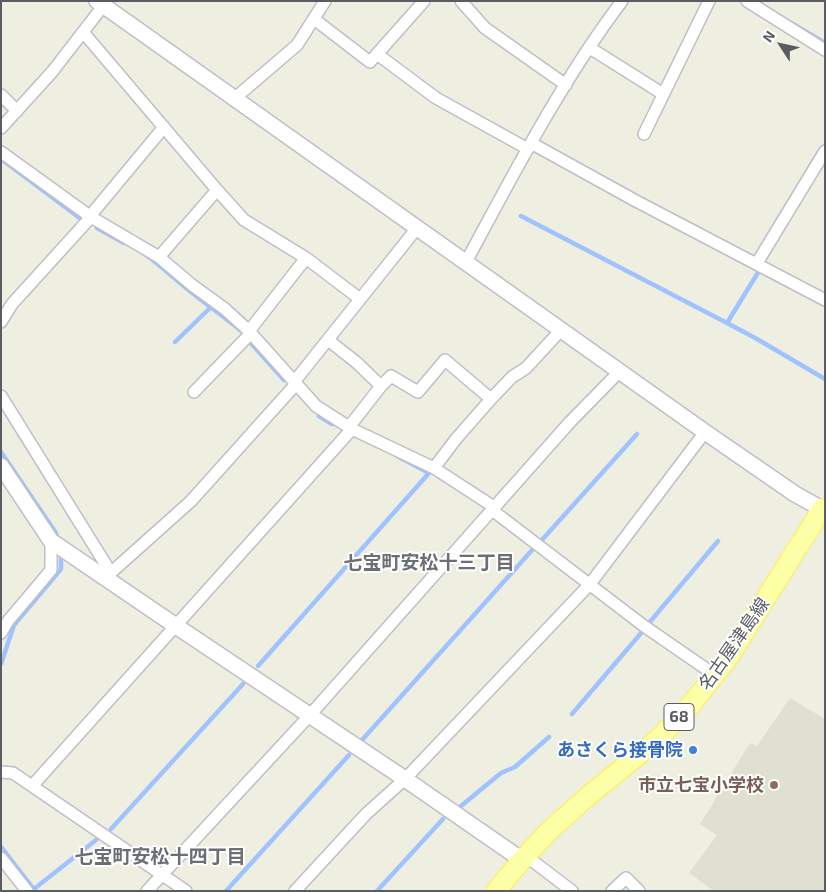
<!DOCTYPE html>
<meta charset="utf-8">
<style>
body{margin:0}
#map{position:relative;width:826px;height:892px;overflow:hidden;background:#eeeee1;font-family:"Exo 2",sans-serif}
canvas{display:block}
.frame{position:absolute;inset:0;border:2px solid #595c63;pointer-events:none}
.north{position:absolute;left:756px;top:20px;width:50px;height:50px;-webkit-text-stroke:4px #fff;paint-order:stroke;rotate:305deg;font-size:14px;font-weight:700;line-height:20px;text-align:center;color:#595c63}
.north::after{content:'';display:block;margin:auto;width:18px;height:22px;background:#595c63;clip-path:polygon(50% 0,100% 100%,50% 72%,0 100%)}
</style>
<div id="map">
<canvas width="826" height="892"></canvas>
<div class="frame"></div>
<div class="north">N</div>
</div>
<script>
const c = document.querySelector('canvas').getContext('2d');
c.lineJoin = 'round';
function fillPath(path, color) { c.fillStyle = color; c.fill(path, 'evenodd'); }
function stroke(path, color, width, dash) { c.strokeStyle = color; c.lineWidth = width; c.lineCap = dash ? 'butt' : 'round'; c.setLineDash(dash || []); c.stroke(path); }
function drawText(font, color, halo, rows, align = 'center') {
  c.font = font + ' "Exo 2","Noto Sans JP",sans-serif'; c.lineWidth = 4; c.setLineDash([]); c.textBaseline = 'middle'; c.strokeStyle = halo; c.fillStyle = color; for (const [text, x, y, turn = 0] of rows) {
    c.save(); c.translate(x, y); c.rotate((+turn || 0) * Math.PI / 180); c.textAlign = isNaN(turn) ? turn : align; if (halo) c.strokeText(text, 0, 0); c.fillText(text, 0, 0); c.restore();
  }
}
const education = new Path2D(`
 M 790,698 L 825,719 L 825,891 L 714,891 L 689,873 L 717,835 L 700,824 L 750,743 L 757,746 Z`);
const stream = new Path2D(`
 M 793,24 L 825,43
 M 1,159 L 81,219
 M 521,216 L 727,323 L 757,339 L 825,379
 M 97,228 L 124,243
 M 146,255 C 160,265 172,277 185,287 C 203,302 222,315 240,330
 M 727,323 L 759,271
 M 249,341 L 284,380
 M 175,342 L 211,307
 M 319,416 L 332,424
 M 1,452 L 56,533 L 58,541
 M 541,541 L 637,434
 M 649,623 L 718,541
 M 1,664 L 14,625 L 61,569 L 61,554
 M 258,666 L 429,473 L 399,457
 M 572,714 L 642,632
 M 362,740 L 534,548
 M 461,806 L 501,773 L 515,767 L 549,737
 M 111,829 L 243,684
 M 1,847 L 35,891
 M 34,889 L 96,840
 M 226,891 L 349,755
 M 377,891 L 443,819`);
const minor = new Path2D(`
 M 424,1 L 377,54 L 436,98 L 528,149
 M 461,1 L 485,28 L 566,85
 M 747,1 L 825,50
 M 314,19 L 370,62 L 377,54
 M 83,32 L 217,190 L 159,257
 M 590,48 L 663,94
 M 1,95 L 17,111
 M 235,98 L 297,45 L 325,1
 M 1,128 L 52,72 L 107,1
 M 644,134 L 709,1
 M 531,143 L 636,201 L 825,300
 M 1,152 L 91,217 L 159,257 L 192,285 L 225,309 L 249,331 L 316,406 L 352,429 L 434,468 L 494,507
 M 217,190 L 244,220 L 306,258 L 360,299
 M 90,216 L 164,127
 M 466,262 C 514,173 561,82 622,1
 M 757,263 L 825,151
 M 1,322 L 12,304 L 91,217
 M 249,331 L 306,258
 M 328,340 L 356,362 L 381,386 L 391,376 L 418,392 L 445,360 L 491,399
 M 294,382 L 417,228
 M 194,392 L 251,333
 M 1,396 L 111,573
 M 349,427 L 381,386
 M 434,468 L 456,439 L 491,399 L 512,377 L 526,368 L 561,330
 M 492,510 L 644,626 L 715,675
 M 105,578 L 191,501 L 296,384
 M 1,633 L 8,621 L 51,570 L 51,541
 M 1,772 L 13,773 L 186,891
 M 32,786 L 352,429
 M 526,856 L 572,891
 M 1,858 L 27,891
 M 147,891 L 310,715 L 570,422 L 619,372
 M 295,891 L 366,814 L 405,779 L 590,584 L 705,432
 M 612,891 L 626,878 L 639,891`);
const tertiary = new Path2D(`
 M 97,1 L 705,432 L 795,494 L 822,509
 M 1,466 L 51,541 L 176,626 L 405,779 L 522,860`);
const primary = new Path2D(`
 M 496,891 L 522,860 L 548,832 L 587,797 L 657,740 L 689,707 L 729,657 L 822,509 L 825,510`);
const markers = [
 [693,750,5,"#3f7fe0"],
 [774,785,5,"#8d6e63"]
];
const shields = [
 [679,717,30]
];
const shieldNames = [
 ["68",679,717]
];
const streetNames = [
 ["名古屋津島線",734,644,-55]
];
const shopNames = [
 ["あさくら接骨院",683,750]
];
const educationNames = [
 ["市立七宝小学校",764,785]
];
const neighbourhoodNames = [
 ["七宝町安松十三丁目",429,563],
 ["七宝町安松十四丁目",160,857]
];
fillPath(education, '#e0e0d1');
stroke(stream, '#a0c3ff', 4.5);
stroke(minor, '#bebfc6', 14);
stroke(tertiary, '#bebfc6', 18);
stroke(primary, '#feee4a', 21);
stroke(minor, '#fff', 11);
stroke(tertiary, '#fff', 15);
stroke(primary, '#fcffa5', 19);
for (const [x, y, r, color] of markers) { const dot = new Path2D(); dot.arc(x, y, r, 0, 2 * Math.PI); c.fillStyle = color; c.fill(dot); stroke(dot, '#fff', 2); }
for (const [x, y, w] of shields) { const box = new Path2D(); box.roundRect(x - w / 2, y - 13.5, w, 27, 4); c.fillStyle = '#fff'; c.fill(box); stroke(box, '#595c63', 1); }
drawText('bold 16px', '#595c63', null, shieldNames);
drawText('18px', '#595c63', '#fff', streetNames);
drawText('bold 18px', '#366cbe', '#fff', shopNames, 'right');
drawText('bold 18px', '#785e54', '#fff', educationNames, 'right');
drawText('bold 19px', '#6a6e75', '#fff', neighbourhoodNames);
</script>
